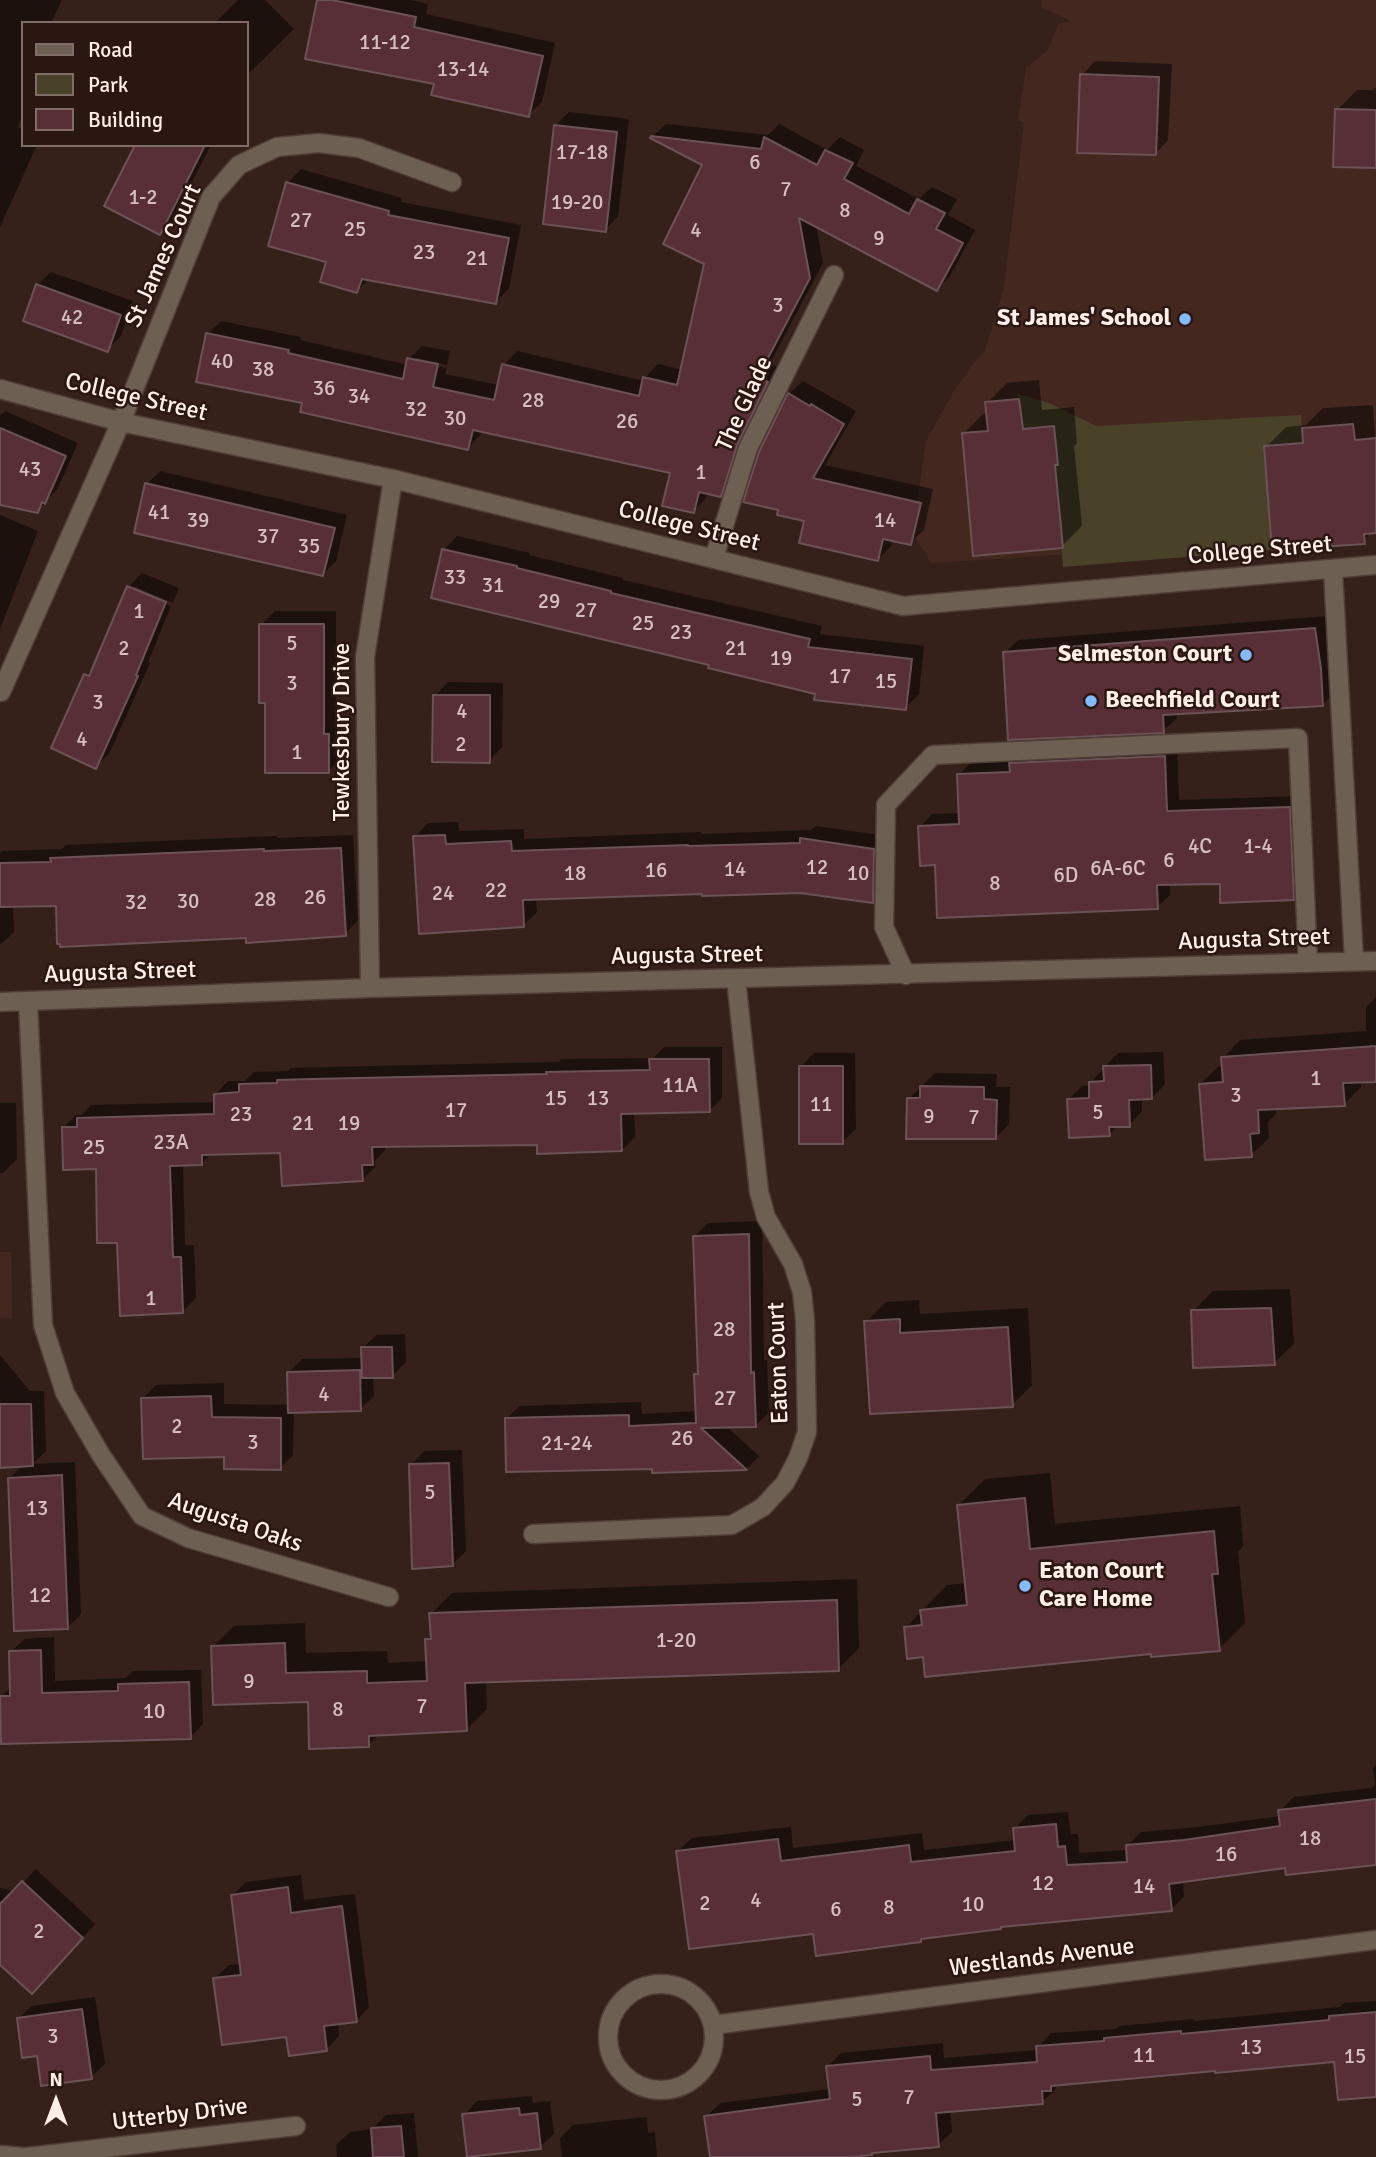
<!DOCTYPE html>
<style>
body{margin:0}
#map{position:relative;width:1376px;height:2157px;overflow:hidden;background:#35201a;font-family:Signika,sans-serif}
canvas{display:block}
.legend{position:absolute;left:21px;top:21px;width:228px;height:126px;box-sizing:border-box;background:#2b1711;border:2px solid #806d68;margin:0;padding:9px 12px;list-style:none;font-size:21px;color:#ffefeb}
.legend li{display:flex;align-items:center;gap:14px;height:35px}
.legend b{width:35px;border:2px solid #806d68}
.north{position:absolute;left:21px;top:2066px;width:70px;height:70px;-webkit-text-stroke:5px #2b1711;paint-order:stroke;rotate:0deg;font-size:19px;font-weight:700;line-height:28px;text-align:center;color:#ffefeb}
.north::after{content:'';display:block;margin:auto;width:24px;height:32px;background:#ffefeb;clip-path:polygon(50% 0,100% 100%,50% 72%,0 100%)}
</style>
<div id="map">
<canvas width="1376" height="2157"></canvas>
<ul class="legend">
<li><b style="height:9px;background:#6d5f51"></b>Road</li>
<li><b style="height:19px;background:#4a4228"></b>Park</li>
<li><b style="height:19px;background:#592f37"></b>Building</li>
</ul>
<div class="north">N</div>
</div>
<script>
const c = document.querySelector('canvas').getContext('2d');
c.lineJoin = 'round';
function fillPath(path, color) { c.fillStyle = color; c.fill(path, 'evenodd'); }
function stroke(path, color, width, dash) { c.strokeStyle = color; c.lineWidth = width; c.lineCap = dash ? 'butt' : 'round'; c.setLineDash(dash || []); c.stroke(path); }
function drawText(font, color, halo, rows, align = 'center') {
  c.font = font + ' Signika,sans-serif'; c.lineWidth = 5; c.setLineDash([]); c.textBaseline = 'middle'; c.strokeStyle = halo; c.fillStyle = color; for (const [text, x, y, turn = 0] of rows) {
    c.save(); c.translate(x, y); c.rotate((+turn || 0) * Math.PI / 180); c.textAlign = isNaN(turn) ? turn : align; if (halo) c.strokeText(text, 0, 0); c.fillText(text, 0, 0); c.restore();
  }
}
const built = new Path2D(`
 M 1042,0 L 1376,0 L 1376,535 L 931,563 L 913,534 L 926,441 L 952,394 L 974,362 L 985,351 L 1004,287 L 1024,123 L 1018,120 L 1026,68 L 1048,50 L 1058,24 L 1071,21 L 1041,7 Z
 M 0,1252 L 11,1252 L 12,1318 L 0,1318 Z`);
const green = new Path2D(`
 M 1016,393 L 1049,403 L 1096,426 L 1301,415 L 1303,443 L 1264,447 L 1272,550 L 1063,567 L 1055,465 L 1058,465 L 1054,426 L 1023,429 L 1019,399 Z`);
const shadow = new Path2D(`
 M 0,0 L 62,0 L 51,23 L 23,23 L 23,115 L 18,127 L 23,130 L 23,145 L 37,145 L 0,227 Z
 M 238,0 L 265,0 L 294,29 L 247,75 L 247,23 L 215,23 Z
 M 319,0 L 410,0 L 428,4 L 426,14 L 555,43 L 542,102 L 528,115 L 436,83 Z
 M 1095,61 L 1172,64 L 1168,140 L 1155,154 L 1082,75 Z
 M 1376,87 L 1376,166 L 1337,110 L 1357,90 L 1373,90 Z
 M 569,112 L 629,119 L 618,216 L 605,230 L 555,126 Z
 M 666,124 L 768,135 L 779,124 L 827,150 L 840,137 L 864,150 L 856,166 L 919,199 L 932,187 L 957,199 L 948,215 L 975,230 L 950,276 L 937,289 L 816,225 L 823,263 L 770,363 L 780,369 L 734,482 L 720,495 L 708,492 L 706,498 L 693,512 L 672,472 L 482,430 L 481,434 L 468,448 L 304,402 L 208,334 L 221,321 L 301,337 L 300,340 L 408,365 L 409,359 L 422,346 L 450,351 L 445,374 L 499,385 L 504,365 L 517,351 L 644,381 L 645,378 L 658,364 L 683,370 L 706,263 L 704,164 L 652,137 ZM 416,358 L 447,365 L 446,368 L 416,362 Z
 M 137,145 L 211,145 L 173,219 L 160,233 Z
 M 301,169 L 402,198 L 401,202 L 521,225 L 509,288 L 496,302 L 369,278 L 357,291 L 328,260 L 288,183 Z
 M 51,272 L 133,301 L 121,336 L 108,349 L 37,285 Z
 M 1039,380 L 1042,410 L 1074,407 L 1077,443 L 1074,446 L 1082,526 L 1062,546 L 963,434 L 983,414 L 988,413 L 987,403 L 1007,383 Z
 M 803,381 L 856,411 L 825,465 L 933,489 L 924,530 L 910,543 L 892,539 L 891,546 L 878,559 L 806,520 L 789,394 Z
 M 1373,405 L 1376,450 L 1376,528 L 1361,542 L 1266,447 L 1286,427 L 1306,425 L 1323,408 Z
 M 5,411 L 78,443 L 58,488 L 37,511 L 0,503 L 0,416 Z
 M 160,471 L 347,515 L 336,561 L 323,574 L 147,484 Z
 M 0,515 L 38,531 L 0,629 Z
 M 457,536 L 530,553 L 529,555 L 623,578 L 623,580 L 822,626 L 820,634 L 924,646 L 919,694 L 905,708 L 817,692 L 711,664 L 444,550 Z
 M 142,573 L 179,588 L 173,603 L 133,586 L 133,590 L 171,606 L 148,662 L 150,663 L 109,754 L 95,767 L 86,675 L 96,665 L 129,587 Z
 M 275,611 L 336,611 L 336,721 L 341,721 L 341,758 L 328,771 L 267,701 L 261,625 Z
 M 1328,616 L 1336,691 L 1322,705 L 1176,713 L 1177,718 L 1163,731 L 1005,653 L 1018,640 Z
 M 448,682 L 503,683 L 502,747 L 489,761 L 435,696 Z
 M 1177,744 L 1179,800 L 1302,796 L 1306,885 L 1293,898 L 1221,882 L 1170,883 L 1170,895 L 1157,907 L 937,863 L 920,827 L 932,814 L 961,813 L 959,775 L 971,762 L 1014,760 L 1023,751 Z
 M 458,822 L 459,831 L 524,829 L 524,839 L 701,832 L 701,834 L 811,830 L 816,826 L 887,836 L 886,888 L 872,901 L 800,891 L 536,898 L 537,912 L 524,925 L 415,837 L 428,823 Z
 M 353,835 L 358,920 L 345,934 L 248,937 L 57,904 L 13,905 L 14,932 L 0,945 L 0,853 L 2,851 L 62,849 L 66,845 L 277,836 L 277,838 Z
 M 1376,997 L 1376,1080 L 1361,1080 L 1361,1087 L 1344,1104 L 1276,1107 L 1276,1114 L 1268,1122 L 1269,1138 L 1251,1155 L 1200,1084 L 1218,1067 L 1223,1066 L 1223,1058 L 1240,1040 L 1366,1031 L 1366,1007 Z
 M 664,1047 L 722,1047 L 722,1098 L 709,1111 L 634,1112 L 635,1137 L 622,1150 L 538,1143 L 385,1145 L 385,1150 L 375,1161 L 375,1167 L 362,1180 L 282,1152 L 212,1153 L 201,1164 L 183,1164 L 185,1245 L 194,1245 L 196,1298 L 183,1311 L 119,1241 L 98,1167 L 63,1128 L 76,1115 L 82,1115 L 91,1105 L 216,1102 L 216,1094 L 228,1081 L 245,1081 L 254,1072 L 288,1071 L 291,1068 L 326,1067 L 559,1062 L 561,1059 L 654,1058 Z
 M 1163,1052 L 1165,1084 L 1152,1098 L 1142,1098 L 1142,1111 L 1129,1125 L 1118,1125 L 1109,1135 L 1069,1099 L 1082,1086 L 1091,1086 L 1090,1083 L 1118,1053 Z
 M 814,1053 L 855,1053 L 856,1129 L 842,1142 L 801,1067 Z
 M 935,1073 L 997,1074 L 996,1087 L 1010,1087 L 1009,1124 L 996,1138 L 909,1099 Z
 M 0,1103 L 16,1103 L 17,1159 L 3,1173 L 0,1173 Z
 M 762,1221 L 764,1360 L 767,1360 L 769,1412 L 756,1425 L 726,1426 L 759,1456 L 746,1469 L 653,1471 L 653,1467 L 506,1419 L 520,1406 L 641,1402 L 642,1414 L 697,1411 L 696,1375 L 700,1371 L 695,1236 L 708,1223 Z
 M 1290,1289 L 1294,1344 L 1274,1363 L 1193,1311 L 1213,1291 Z
 M 919,1300 L 920,1314 L 1028,1308 L 1032,1385 L 1012,1405 L 866,1322 L 886,1302 Z
 M 405,1334 L 406,1362 L 392,1376 L 373,1376 L 374,1396 L 360,1409 L 294,1411 L 293,1455 L 280,1468 L 226,1455 L 143,1398 L 156,1385 L 224,1383 L 224,1404 L 289,1405 L 289,1372 L 302,1359 L 363,1358 L 363,1348 L 376,1335 Z
 M 0,1355 L 30,1391 L 44,1391 L 46,1451 L 32,1464 L 75,1462 L 81,1614 L 67,1628 L 10,1478 L 23,1465 L 0,1466 Z
 M 462,1450 L 466,1551 L 452,1565 L 411,1465 L 424,1451 Z
 M 1050,1473 L 1055,1524 L 1240,1506 L 1243,1546 L 1238,1552 L 1245,1623 L 1219,1649 L 1152,1653 L 925,1655 L 906,1627 L 947,1585 L 966,1583 L 959,1505 L 985,1479 Z
 M 857,1579 L 859,1648 L 838,1669 L 486,1680 L 487,1709 L 466,1730 L 380,1733 L 368,1745 L 309,1700 L 213,1647 L 234,1626 L 305,1623 L 306,1653 L 387,1651 L 388,1663 L 427,1661 L 426,1640 L 432,1634 L 431,1614 L 452,1593 Z
 M 54,1637 L 55,1681 L 126,1678 L 133,1671 L 201,1670 L 203,1724 L 190,1737 L 1,1697 L 12,1687 L 11,1652 L 24,1639 Z
 M 1376,1765 L 1376,1861 L 1287,1866 L 1183,1880 L 1184,1896 L 1171,1910 L 1004,1925 L 1001,1928 L 924,1937 L 920,1940 L 815,1932 L 678,1851 L 692,1838 L 791,1827 L 793,1848 L 922,1833 L 924,1850 L 1015,1840 L 1014,1829 L 1028,1815 L 1068,1812 L 1071,1834 L 1078,1834 L 1079,1853 L 1128,1850 L 1128,1845 L 1141,1832 L 1198,1827 L 1281,1816 L 1280,1811 L 1294,1797 L 1372,1788 L 1375,1785 L 1373,1768 Z
 M 36,1869 L 95,1924 L 45,1979 L 0,1963 L 0,1888 L 15,1891 Z
 M 301,1875 L 304,1900 L 355,1894 L 369,2007 L 356,2021 L 338,2023 L 339,2036 L 326,2050 L 288,2035 L 215,1978 L 229,1965 L 241,1964 L 233,1895 L 246,1882 Z
 M 95,1997 L 105,2064 L 91,2077 L 38,2055 L 18,2019 L 32,2006 Z
 M 1376,2001 L 1376,2096 L 1335,2060 L 1055,2083 L 1056,2089 L 1042,2102 L 950,2110 L 952,2132 L 938,2145 L 828,2157 L 711,2157 L 706,2117 L 720,2103 L 830,2089 L 828,2066 L 841,2053 L 943,2043 L 944,2058 L 1038,2050 L 1038,2047 L 1051,2033 L 1116,2029 L 1119,2026 L 1194,2019 L 1194,2021 L 1340,2007 L 1344,2003 Z
 M 532,2096 L 533,2103 L 550,2101 L 554,2134 L 540,2147 L 464,2115 L 477,2101 Z
 M 414,2113 L 418,2157 L 337,2157 L 336,2145 L 350,2132 L 372,2129 L 386,2115 Z
 M 647,2117 L 648,2133 L 655,2132 L 657,2157 L 562,2157 L 560,2138 L 573,2125 Z`);
const building = new Path2D(`
 M 317,0 L 332,0 L 416,17 L 414,27 L 543,56 L 529,117 L 431,95 L 434,84 L 305,59 Z
 M 1080,74 L 1159,77 L 1156,155 L 1077,153 Z
 M 1335,109 L 1376,110 L 1376,168 L 1333,167 Z
 M 554,125 L 617,132 L 606,232 L 543,224 Z
 M 651,136 L 761,149 L 764,137 L 817,165 L 825,150 L 853,163 L 844,179 L 909,214 L 917,199 L 945,213 L 936,229 L 963,243 L 937,291 L 799,218 L 810,278 L 758,377 L 768,382 L 738,443 L 721,497 L 699,492 L 694,513 L 662,506 L 670,473 L 473,430 L 468,450 L 300,412 L 302,403 L 196,382 L 206,333 L 289,350 L 288,353 L 403,379 L 407,358 L 438,364 L 433,387 L 494,400 L 502,364 L 639,396 L 643,377 L 677,385 L 704,264 L 663,244 L 702,165 L 650,138 Z
 M 135,145 L 205,145 L 160,235 L 104,206 Z
 M 286,182 L 389,211 L 388,215 L 509,238 L 496,304 L 362,279 L 357,293 L 320,282 L 326,262 L 268,246 Z
 M 36,284 L 121,315 L 108,352 L 23,321 Z
 M 788,393 L 810,406 L 811,404 L 844,424 L 813,478 L 921,503 L 911,545 L 883,539 L 878,561 L 799,543 L 804,521 L 777,515 L 778,510 L 743,502 L 759,452 Z
 M 1019,399 L 1023,429 L 1054,426 L 1058,465 L 1055,465 L 1063,548 L 973,556 L 962,433 L 988,431 L 985,402 Z
 M 1353,424 L 1355,440 L 1376,438 L 1376,533 L 1364,534 L 1365,544 L 1272,550 L 1264,446 L 1303,443 L 1302,428 Z
 M 0,428 L 66,456 L 45,504 L 42,502 L 38,513 L 0,505 Z
 M 145,483 L 335,528 L 323,576 L 134,533 Z
 M 442,549 L 517,566 L 517,568 L 611,591 L 611,593 L 810,639 L 808,647 L 912,659 L 906,710 L 814,700 L 815,694 L 708,668 L 709,665 L 431,598 Z
 M 127,586 L 166,602 L 136,675 L 138,676 L 96,769 L 51,748 L 84,674 L 89,676 Z
 M 259,624 L 324,624 L 324,734 L 329,734 L 329,773 L 265,773 L 265,703 L 259,703 Z
 M 1315,628 L 1321,669 L 1323,706 L 1163,715 L 1164,733 L 1008,740 L 1003,652 Z
 M 433,695 L 490,695 L 490,763 L 432,762 Z
 M 1165,756 L 1167,811 L 1290,807 L 1294,900 L 1220,903 L 1220,884 L 1157,885 L 1158,909 L 937,918 L 935,865 L 920,866 L 918,826 L 959,824 L 957,774 L 1010,772 L 1009,763 Z
 M 445,835 L 446,844 L 511,841 L 512,851 L 688,845 L 688,846 L 800,843 L 800,838 L 874,849 L 873,903 L 800,893 L 702,896 L 702,894 L 523,900 L 524,927 L 419,934 L 413,836 Z
 M 341,848 L 346,936 L 246,943 L 246,938 L 60,947 L 60,944 L 57,944 L 56,906 L 0,907 L 0,863 L 51,862 L 50,858 L 264,849 L 264,851 Z
 M 1376,1046 L 1376,1082 L 1343,1083 L 1345,1106 L 1258,1110 L 1259,1133 L 1250,1134 L 1252,1157 L 1205,1160 L 1199,1084 L 1223,1082 L 1221,1057 Z
 M 649,1059 L 709,1059 L 710,1112 L 621,1114 L 622,1151 L 537,1154 L 537,1145 L 372,1147 L 373,1165 L 362,1165 L 363,1181 L 282,1186 L 280,1153 L 202,1155 L 202,1165 L 170,1166 L 173,1257 L 181,1257 L 183,1313 L 120,1316 L 117,1243 L 97,1243 L 96,1169 L 63,1170 L 62,1127 L 77,1127 L 77,1118 L 214,1114 L 214,1094 L 239,1092 L 239,1084 L 277,1083 L 277,1080 L 312,1079 L 547,1074 L 546,1072 L 650,1070 Z
 M 1151,1065 L 1152,1099 L 1129,1100 L 1130,1127 L 1109,1127 L 1110,1136 L 1069,1138 L 1067,1099 L 1089,1098 L 1089,1082 L 1104,1081 L 1103,1066 Z
 M 799,1066 L 843,1066 L 843,1144 L 799,1144 Z
 M 920,1086 L 984,1087 L 984,1099 L 997,1100 L 996,1139 L 906,1139 L 907,1098 L 920,1098 Z
 M 749,1234 L 751,1373 L 754,1372 L 756,1427 L 701,1428 L 747,1470 L 652,1473 L 652,1469 L 506,1472 L 505,1418 L 629,1415 L 629,1426 L 696,1423 L 694,1374 L 698,1374 L 693,1236 Z
 M 1271,1308 L 1275,1365 L 1193,1368 L 1191,1310 Z
 M 900,1319 L 900,1333 L 1008,1327 L 1013,1407 L 870,1414 L 864,1321 Z
 M 361,1347 L 392,1347 L 393,1378 L 362,1378 Z
 M 360,1370 L 361,1411 L 288,1413 L 287,1372 Z
 M 211,1396 L 212,1417 L 281,1418 L 281,1470 L 224,1469 L 224,1457 L 143,1459 L 141,1398 Z
 M 0,1404 L 31,1404 L 33,1466 L 0,1468 Z
 M 449,1463 L 453,1566 L 412,1569 L 409,1464 Z
 M 62,1475 L 68,1629 L 14,1631 L 8,1478 Z
 M 1025,1498 L 1030,1549 L 1214,1531 L 1218,1574 L 1212,1574 L 1220,1651 L 1151,1657 L 1151,1654 L 925,1677 L 923,1657 L 907,1659 L 904,1627 L 922,1625 L 920,1610 L 967,1605 L 957,1505 Z
 M 837,1600 L 839,1671 L 465,1683 L 467,1731 L 369,1736 L 369,1747 L 309,1749 L 308,1702 L 213,1705 L 211,1646 L 285,1643 L 286,1673 L 367,1671 L 367,1683 L 427,1681 L 425,1639 L 431,1639 L 429,1613 Z
 M 41,1650 L 42,1693 L 118,1691 L 118,1684 L 189,1682 L 191,1739 L 1,1744 L 0,1696 L 10,1696 L 9,1651 Z
 M 1376,1799 L 1376,1865 L 1286,1875 L 1285,1868 L 1169,1884 L 1172,1911 L 1001,1927 L 1001,1929 L 921,1939 L 921,1942 L 816,1956 L 813,1934 L 689,1949 L 676,1851 L 778,1839 L 781,1861 L 909,1845 L 911,1862 L 1015,1851 L 1013,1828 L 1056,1824 L 1058,1847 L 1065,1846 L 1067,1865 L 1127,1862 L 1126,1845 L 1184,1840 L 1280,1826 L 1278,1810 Z
 M 22,1881 L 83,1938 L 32,1994 L 0,1965 L 0,1904 Z
 M 288,1887 L 291,1913 L 342,1906 L 357,2022 L 324,2026 L 327,2051 L 289,2056 L 286,2037 L 222,2045 L 213,1978 L 241,1975 L 231,1895 Z
 M 82,2009 L 92,2079 L 41,2086 L 37,2056 L 22,2058 L 17,2018 Z
 M 1376,2012 L 1376,2097 L 1338,2100 L 1334,2062 L 1215,2073 L 1215,2071 L 1051,2086 L 1051,2091 L 1042,2091 L 1043,2104 L 936,2113 L 939,2147 L 872,2153 L 872,2155 L 852,2157 L 710,2157 L 704,2116 L 830,2099 L 826,2066 L 930,2056 L 931,2070 L 1037,2062 L 1036,2046 L 1104,2041 L 1104,2038 L 1181,2031 L 1181,2034 L 1329,2020 L 1329,2016 Z
 M 519,2108 L 520,2115 L 537,2113 L 541,2149 L 467,2157 L 462,2114 Z
 M 401,2126 L 404,2157 L 373,2157 L 371,2128 Z`);
const minor = new Path2D(`
 M 0,389 L 121,422 L 393,479 L 903,606 L 1376,565
 M 714,558 L 748,448 L 834,275
 M 1333,570 L 1354,961
 M 1,692 L 121,422 L 211,197 L 239,165 L 277,147 L 319,143 L 359,148 L 452,182
 M 906,975 L 884,927 L 886,805 L 933,755 L 1298,738 L 1308,963
 M 370,988 L 365,657 L 393,479
 M 28,1001 L 43,1325 L 65,1393 L 101,1455 L 142,1516 L 188,1538 L 389,1597
 M 0,1002 L 370,988 L 1376,961
 M 533,1534 L 732,1525 L 763,1507 L 785,1483 L 798,1458 L 807,1432 L 805,1320 L 802,1292 L 793,1264 L 766,1217 L 759,1192 L 736,979
 M608 2037a53 53 0 1 1 106 0a53 53 0 1 1-106 0Z
 M 713,2025 L 1376,1940
 M 0,2155 L 23,2157
 M 27,2157 L 296,2126`);
const markers = [
 [1185,319,7,"#86bbfb"],
 [1246,655,7,"#86bbfb"],
 [1091,701,7,"#86bbfb"],
 [1025,1586,7,"#86bbfb"]
];
const numberNames = [
 ["11-12",385,43],
 ["13-14",463,70],
 ["17-18",582,153],
 ["6",755,163],
 ["7",786,190],
 ["1-2",143,198],
 ["19-20",577,203],
 ["8",845,211],
 ["27",301,221],
 ["25",355,230],
 ["4",696,231],
 ["9",879,239],
 ["23",424,253],
 ["21",477,259],
 ["3",778,306],
 ["42",72,318],
 ["40",222,362],
 ["38",263,370],
 ["36",324,389],
 ["34",359,397],
 ["28",533,401],
 ["32",416,410],
 ["30",455,419],
 ["26",627,422],
 ["43",30,470],
 ["1",701,473],
 ["41",159,513],
 ["39",198,521],
 ["14",885,521],
 ["37",268,537],
 ["35",309,547],
 ["33",455,578],
 ["31",493,586],
 ["29",549,602],
 ["27",586,611],
 ["1",139,612],
 ["25",643,624],
 ["23",681,633],
 ["5",292,644],
 ["2",124,649],
 ["21",736,649],
 ["19",781,659],
 ["17",840,677],
 ["15",886,682],
 ["3",292,684],
 ["3",98,703],
 ["4",462,712],
 ["4",82,740],
 ["2",461,745],
 ["1",297,753],
 ["4C",1200,847],
 ["1-4",1258,847],
 ["6",1169,861],
 ["12",817,868],
 ["6A-6C",1118,869],
 ["14",735,870],
 ["16",656,871],
 ["18",575,874],
 ["10",858,874],
 ["6D",1066,876],
 ["8",995,884],
 ["22",496,891],
 ["24",443,894],
 ["26",315,898],
 ["28",265,900],
 ["30",188,902],
 ["32",136,903],
 ["1",1316,1079],
 ["11A",680,1086],
 ["3",1236,1096],
 ["15",556,1099],
 ["13",598,1099],
 ["11",821,1105],
 ["17",456,1111],
 ["5",1098,1113],
 ["23",241,1115],
 ["9",929,1117],
 ["7",974,1118],
 ["21",303,1124],
 ["19",349,1124],
 ["23A",171,1143],
 ["25",94,1148],
 ["1",151,1299],
 ["28",724,1330],
 ["4",324,1395],
 ["27",725,1399],
 ["2",177,1427],
 ["26",682,1439],
 ["3",253,1443],
 ["21-24",567,1444],
 ["5",430,1493],
 ["13",37,1509],
 ["12",40,1596],
 ["1-20",676,1641],
 ["9",249,1682],
 ["7",422,1707],
 ["8",338,1710],
 ["10",154,1712],
 ["18",1310,1839],
 ["16",1226,1855],
 ["12",1043,1884],
 ["14",1144,1887],
 ["4",756,1901],
 ["2",705,1904],
 ["10",973,1905],
 ["8",889,1908],
 ["6",836,1910],
 ["2",39,1932],
 ["3",53,2037],
 ["13",1251,2048],
 ["11",1144,2056],
 ["15",1355,2057],
 ["7",909,2098],
 ["5",857,2100]
];
const streetNames = [
 ["St James Court",164,256,-66],
 ["College Street",136,398,13],
 ["The Glade",745,404,-65],
 ["College Street",689,527,14],
 ["College Street",1260,551,-5],
 ["Tewkesbury Drive",343,732,-90],
 ["Augusta Street",1254,940,-2],
 ["Augusta Street",687,956,-1],
 ["Augusta Street",120,973,-2],
 ["Eaton Court",779,1363,-92],
 ["Augusta Oaks",235,1523,19],
 ["Westlands Avenue",1042,1958,-7],
 ["Utterby Drive",180,2115,-7]
];
const poiNames = [
 ["St James' School",1171,319],
 ["Selmeston Court",1232,655],
 ["Beechfield Court",1105,701,"left"],
 ["Eaton Court",1039,1572,"left"],
 ["Care Home",1039,1600,"left"]
];
fillPath(built, '#442820');
fillPath(green, '#4a4228');
fillPath(shadow, '#0007');
fillPath(building, '#592f37');
stroke(building, '#6b5256', 2);
stroke(minor, '#513d37', 21);
stroke(minor, '#6d5f51', 18);
for (const [x, y, r, color] of markers) { const dot = new Path2D(); dot.arc(x, y, r, 0, 2 * Math.PI); c.fillStyle = color; c.fill(dot); stroke(dot, '#2b1711', 2.5); }
drawText('21px', '#d6bfbe', null, numberNames);
drawText('24px', '#ffefeb', '#2b1711', streetNames);
drawText('bold 24px', '#ffefeb', '#2b1711', poiNames, 'right');
</script>
